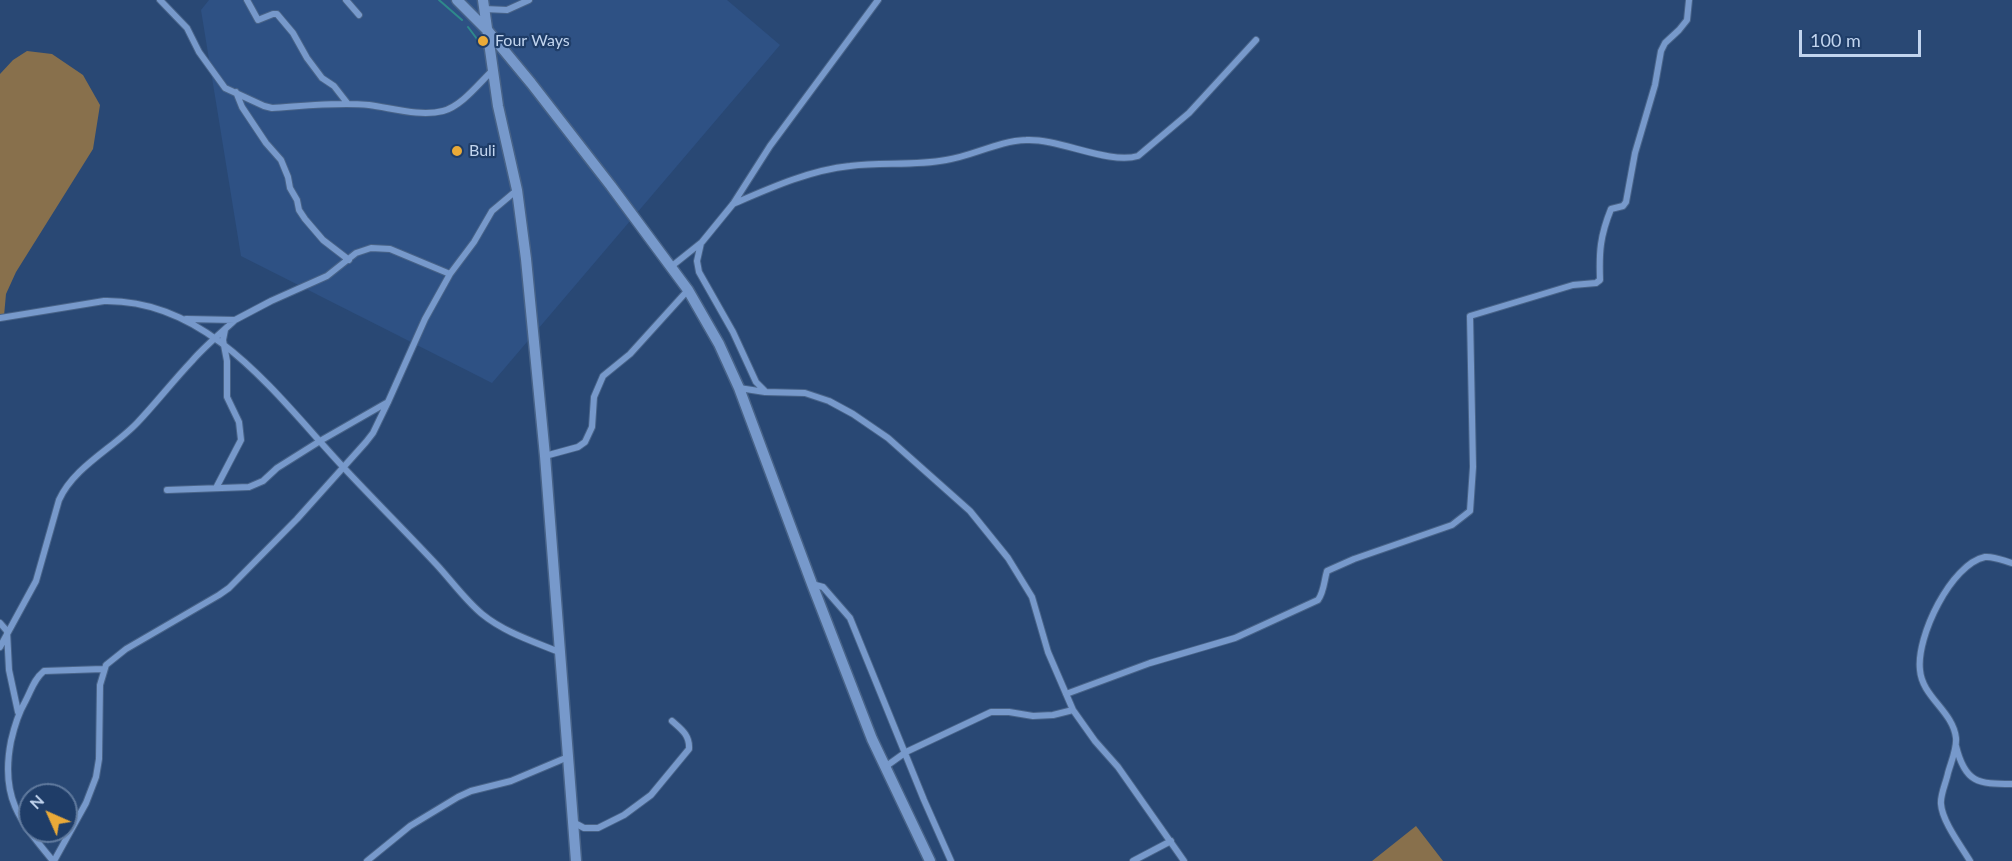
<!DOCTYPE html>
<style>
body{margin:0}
#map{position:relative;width:2012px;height:861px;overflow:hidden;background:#294874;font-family:Lato,sans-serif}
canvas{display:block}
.north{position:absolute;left:18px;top:783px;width:60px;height:60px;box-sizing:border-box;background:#1f3d68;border:2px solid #607a9e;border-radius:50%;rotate:315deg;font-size:16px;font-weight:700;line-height:24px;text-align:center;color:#c2d5ef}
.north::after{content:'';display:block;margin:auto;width:21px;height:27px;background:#eaaa38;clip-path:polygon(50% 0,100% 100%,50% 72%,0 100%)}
.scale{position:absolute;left:1799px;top:30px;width:122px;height:27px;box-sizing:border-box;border:3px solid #c2d5ef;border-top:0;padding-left:8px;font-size:18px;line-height:21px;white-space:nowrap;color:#c2d5ef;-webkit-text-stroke:4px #1f3d68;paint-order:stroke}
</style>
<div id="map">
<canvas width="2012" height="861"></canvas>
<div class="north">N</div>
<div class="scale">100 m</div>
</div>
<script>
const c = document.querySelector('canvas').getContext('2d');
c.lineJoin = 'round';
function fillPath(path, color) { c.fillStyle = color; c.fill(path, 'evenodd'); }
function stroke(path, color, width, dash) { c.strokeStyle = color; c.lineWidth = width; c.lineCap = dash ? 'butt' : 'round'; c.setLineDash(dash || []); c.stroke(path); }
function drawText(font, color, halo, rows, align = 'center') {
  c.font = font + ' Lato,sans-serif'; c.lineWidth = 4.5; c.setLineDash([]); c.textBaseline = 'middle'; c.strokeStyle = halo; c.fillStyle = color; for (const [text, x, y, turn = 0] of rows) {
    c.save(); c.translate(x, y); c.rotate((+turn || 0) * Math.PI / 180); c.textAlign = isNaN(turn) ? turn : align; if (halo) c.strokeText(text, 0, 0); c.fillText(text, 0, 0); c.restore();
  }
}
const built = new Path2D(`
 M 209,0 L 727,0 L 780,45 L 492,383 L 241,256 L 201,10 Z`);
const green = new Path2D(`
 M 27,51 L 52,54 L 83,75 L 100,105 L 93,149 L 16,272 L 6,294 L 4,316 L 0,315 L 0,74 L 13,60 Z
 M 1416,826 L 1443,861 L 1372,861 Z`);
const stream = new Path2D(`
 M 439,0 L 462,20
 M 468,27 L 483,47`);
const street = new Path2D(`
 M 160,0 L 187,28 L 199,52 L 225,88 L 264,106 L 272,108 C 304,106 338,102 369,105 C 392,108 420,117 443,111 C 462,106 479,83 493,70
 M 247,0 L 258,20 L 273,14 L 277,14 L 293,33 L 307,58 L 322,78 L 334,86 L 348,104
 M 346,0 L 359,15
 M 484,9 L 507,10 L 529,0
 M 236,92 L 242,107 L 266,143 L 281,160 L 288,177 L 290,188 L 297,200 L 299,210 L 305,219 L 323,240 L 349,260
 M 733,204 C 770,188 810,170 850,166 C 882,162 914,166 946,160 C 973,156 998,141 1026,140 C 1058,138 1109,165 1138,156 L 1189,113 L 1256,40
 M 701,243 L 697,261 L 699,272 L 733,332 L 756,382 L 765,391
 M 672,266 L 702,242 L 733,204 L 770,146 L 878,0
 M 0,318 L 104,301 C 211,299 279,399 345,469 C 375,501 406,532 436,564 C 451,580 465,600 482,614 C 504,632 532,641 559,652
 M 186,319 L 235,320 L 271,301 L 327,276 L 356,253 L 371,248 L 390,249 L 450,274
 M 739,388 L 765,392 L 805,393 L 829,401 L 853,414 L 888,438 L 970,511 L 1008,558 L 1032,597 L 1048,652 L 1073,710 L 1095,741 L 1118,767 L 1184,861
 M 545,456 L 578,447 L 585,442 L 592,427 L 594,397 L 603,376 L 630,354 L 688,290
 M 216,488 L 241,440 L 239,422 L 227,397 L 227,361 L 223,340 L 225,330
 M 167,490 L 249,487 L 263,481 L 277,468 L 320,441 L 388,402
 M 812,584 L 823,587 L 850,618 L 924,800 L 951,861
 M 0,623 L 7,631 L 9,670 L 18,712
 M 0,647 L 36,581 L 59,500 C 74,467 112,449 137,423 C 156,403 173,381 192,361 C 205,346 221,333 235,320
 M 1066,694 L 1150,663 L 1235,638 L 1318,600 C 1324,592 1324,581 1327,571 L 1354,559 L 1452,525 L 1470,511 L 1473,467 L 1470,316 L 1573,285 L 1596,283 L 1600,280 C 1599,252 1600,236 1611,209 L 1623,206 L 1626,202 L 1635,153 L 1655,85 L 1661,51 L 1665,43 L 1679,30 L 1687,20 L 1689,0
 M 1956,746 C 1965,783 1978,784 2012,784
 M 885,767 L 906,752 L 991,712 L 1009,712 L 1033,716 L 1053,715 L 1073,710
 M 573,822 L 584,828 L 598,828 L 624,815 L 651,795 L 689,749 C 690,735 681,729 672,721
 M 53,861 C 19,820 0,797 11,741 C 14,728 18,714 25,702 C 31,691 34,679 44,671 L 103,669
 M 54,861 L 86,803 L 96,777 L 99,759 L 100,685 L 106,665 L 126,649 L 219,595 L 229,588 L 297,519 L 366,442 L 373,433 L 388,402 L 425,319 L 450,274 L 474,242 L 492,211 L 517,190
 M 367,861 L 410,826 L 458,797 L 471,791 L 511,781 L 568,757
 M 1133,861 L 1171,841
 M 1970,861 C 1961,846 1942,821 1941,804 C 1940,795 1946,783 1948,773 C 1951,762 1957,749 1956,738 C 1953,711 1922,697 1920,670 C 1916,637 1951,564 1985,557 C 1994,556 2004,561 2012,563`);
const secondary = new Path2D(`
 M 457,0 L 488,31 L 531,83 L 611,186 L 688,290 L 719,344 L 739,388 L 812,584 L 872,739 L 930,861
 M 483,0 L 498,106 L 517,190 L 526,259 L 545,456 L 576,861`);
const markers = [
 [483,41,6,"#eaaa38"],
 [457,151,6,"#eaaa38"]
];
const poiNames = [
 ["Four Ways",495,41],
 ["Buli",469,151]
];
fillPath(built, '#2e5184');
fillPath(green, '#88704c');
stroke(stream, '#2e898b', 2);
stroke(street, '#486388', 8);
stroke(secondary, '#486388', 13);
stroke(street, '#7799cb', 6);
stroke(secondary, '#7799cb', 10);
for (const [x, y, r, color] of markers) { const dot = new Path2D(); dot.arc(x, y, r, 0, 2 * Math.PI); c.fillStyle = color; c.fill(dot); stroke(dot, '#1f3d68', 2); }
drawText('16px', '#c2d5ef', '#1f3d68', poiNames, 'left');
</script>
